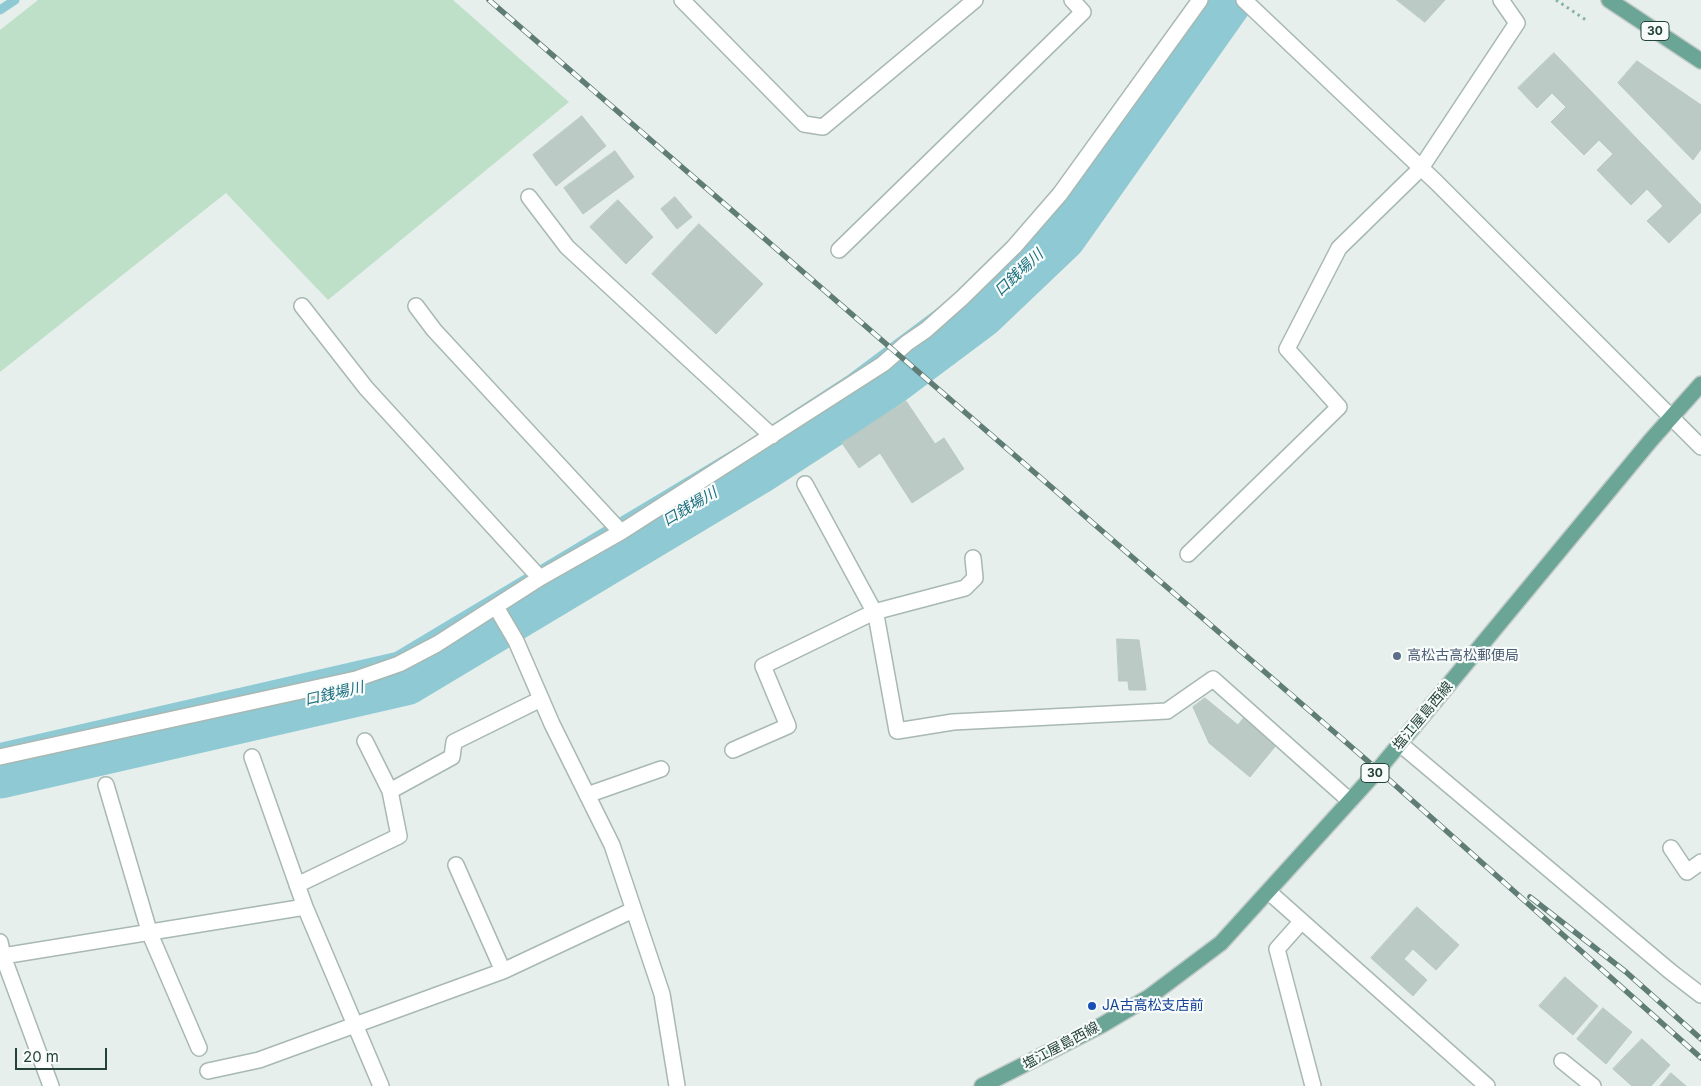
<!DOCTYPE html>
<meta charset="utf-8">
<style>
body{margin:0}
#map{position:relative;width:1701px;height:1086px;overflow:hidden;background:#e6efeb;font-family:Inter,sans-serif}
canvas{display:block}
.scale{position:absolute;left:15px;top:1048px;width:92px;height:22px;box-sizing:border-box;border:2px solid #24423a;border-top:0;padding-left:6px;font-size:15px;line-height:18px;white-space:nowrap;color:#24423a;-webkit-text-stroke:4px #f7fbf9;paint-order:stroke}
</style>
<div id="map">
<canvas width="1701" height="1086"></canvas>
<div class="scale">20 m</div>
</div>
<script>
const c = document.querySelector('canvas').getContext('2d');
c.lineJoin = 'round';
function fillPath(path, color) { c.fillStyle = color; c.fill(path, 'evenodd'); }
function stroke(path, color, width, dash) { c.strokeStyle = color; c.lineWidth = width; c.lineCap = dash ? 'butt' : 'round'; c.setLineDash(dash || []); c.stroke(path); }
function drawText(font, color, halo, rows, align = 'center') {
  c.font = font + ' Inter,"Noto Sans JP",sans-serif'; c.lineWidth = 4.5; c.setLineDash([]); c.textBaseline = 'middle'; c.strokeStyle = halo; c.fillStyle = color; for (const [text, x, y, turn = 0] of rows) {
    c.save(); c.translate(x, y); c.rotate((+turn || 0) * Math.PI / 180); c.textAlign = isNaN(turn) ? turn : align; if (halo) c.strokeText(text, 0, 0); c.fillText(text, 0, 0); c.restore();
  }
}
const green = new Path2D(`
 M 38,0 L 453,0 L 569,102 L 328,300 L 226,193 L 0,372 L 0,30 Z`);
const stream = new Path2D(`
 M 0,10 L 15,0`);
const river = new Path2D(`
 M 0,771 L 405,678 L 757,467 L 863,398 L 978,312 L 1060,234 L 1225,0`);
const building = new Path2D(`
 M 1397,0 L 1445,0 L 1425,22 Z
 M 1554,53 L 1701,205 L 1701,212 L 1669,243 L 1647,221 L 1663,206 L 1647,189 L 1631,205 L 1597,170 L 1613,154 L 1599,140 L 1584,155 L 1551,122 L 1566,107 L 1552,93 L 1537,108 L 1518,88 Z
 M 1637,61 L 1701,105 L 1701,149 L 1693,160 L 1618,83 Z
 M 582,116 L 606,146 L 556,186 L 533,155 Z
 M 615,151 L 634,177 L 583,214 L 564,188 Z
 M 675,197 L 692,217 L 677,229 L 661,209 Z
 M 618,200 L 653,237 L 626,264 L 590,227 Z
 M 699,224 L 763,284 L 716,334 L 652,274 Z
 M 906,401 L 935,444 L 944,438 L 964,469 L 912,503 L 880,453 L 859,468 L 842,443 Z
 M 1117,639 L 1139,640 L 1146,690 L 1129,690 L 1128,681 L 1119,681 Z
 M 1205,698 L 1238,725 L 1245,716 L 1278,743 L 1250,777 L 1209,743 L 1193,707 Z
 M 1417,907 L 1459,945 L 1436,970 L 1413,949 L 1404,959 L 1427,980 L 1413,996 L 1371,958 Z
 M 1565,977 L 1598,1006 L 1573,1035 L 1539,1006 Z
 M 1603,1008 L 1632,1032 L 1606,1064 L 1577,1039 Z
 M 1642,1039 L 1670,1065 L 1651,1086 L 1632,1086 L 1613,1069 Z
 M 1671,1073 L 1686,1086 L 1660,1086 Z`);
const path = new Path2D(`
 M 1556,0 L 1586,20`);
const minor = new Path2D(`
 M 682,0 L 804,124 L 823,127 L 975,0
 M 1244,0 L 1436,182 L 1701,447
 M 529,197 L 567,247 L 772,436
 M 839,250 L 1083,12 L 1072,0
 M 302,306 L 366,388 L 540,578
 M 416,306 L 434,330 L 621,532
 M 805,484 L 876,615 L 897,731 L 953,722 L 1167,711 L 1213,679 L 1350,801
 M 1188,554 L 1339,407 L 1287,349 L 1339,248 L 1421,168 L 1517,23 L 1501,0
 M 496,607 L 516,641 L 552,724 L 612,845 L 662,994 L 677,1086
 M 1399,743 L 1671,972 L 1701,995
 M 733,750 L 788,726 L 763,666 L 874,612 L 965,588 L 975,578 L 973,558
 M 0,757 L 356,679 L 399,664 L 437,644 L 540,578 L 621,532 L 883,364 L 907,343 L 926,330 L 962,298 L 1014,247 L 1060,194 L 1200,0
 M 252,757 L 305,907 L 381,1086
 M 106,785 L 150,934 L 199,1048
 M 390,791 L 452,757 L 454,742 L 541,699
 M 587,795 L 661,769
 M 1671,848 L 1687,872 L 1701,862
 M 456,865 L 503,971
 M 297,885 L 399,836 L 390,791 L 365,741
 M 1269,892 L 1487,1086
 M 1301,922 L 1277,949 L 1313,1086
 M 0,942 L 3,956 L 51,1086
 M 3,956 L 305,907
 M 1562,1061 L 1593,1086
 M 208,1071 L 259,1060 L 503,971 L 633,910`);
const primary = new Path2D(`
 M 1609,0 L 1701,61
 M 982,1086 L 1102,1025 L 1149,997 L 1221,943 L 1378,770 L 1651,440 L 1701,384`);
const rail = new Path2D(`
 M 489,0 L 1378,770 L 1701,1058
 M 1530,897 L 1626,972 L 1701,1039`);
const markers = [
 [1397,656,5,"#5c6f8a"],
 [1092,1006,5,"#1a4fb4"]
];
const shields = [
 [1655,31,28],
 [1375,773,28]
];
const shieldNames = [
 ["30",1655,31],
 ["30",1375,773]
];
const serviceNames = [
 ["高松古高松郵便局",1407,656]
];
const streetNames = [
 ["塩江屋島西線",1423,716,-50],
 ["塩江屋島西線",1061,1046,-28]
];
const transitNames = [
 ["JA古高松支店前",1102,1006]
];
const waterNames = [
 ["口銭場川",1019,273,-43],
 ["口銭場川",690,507,-31],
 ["口銭場川",334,694,-13]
];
fillPath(green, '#bfe0c8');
stroke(stream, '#8ec9d4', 9);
stroke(river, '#8ec9d4', 55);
fillPath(building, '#bbcac4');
stroke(building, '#b8c9c2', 1);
stroke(minor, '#a8b8b2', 18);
stroke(primary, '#c2cac8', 18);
stroke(path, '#86b3a5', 3, [2.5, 4]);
stroke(minor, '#fff', 15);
stroke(primary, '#6aa596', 15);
stroke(rail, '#5f7d75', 5.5);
stroke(rail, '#f7fbf9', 4, [11]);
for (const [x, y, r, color] of markers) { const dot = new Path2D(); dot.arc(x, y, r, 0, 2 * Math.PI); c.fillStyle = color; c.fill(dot); stroke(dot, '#f7fbf9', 2); }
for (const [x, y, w] of shields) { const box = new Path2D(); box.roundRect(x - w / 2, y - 9.5, w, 19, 4); c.fillStyle = '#f7fbf9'; c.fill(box); stroke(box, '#24423a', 1); }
drawText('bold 12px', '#24423a', null, shieldNames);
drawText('14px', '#4e5e75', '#f7fbf9', serviceNames, 'left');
drawText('14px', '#24423a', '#f7fbf9', streetNames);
drawText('14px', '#164399', '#f7fbf9', transitNames, 'left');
drawText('italic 15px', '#1c6f80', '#f7fbf9', waterNames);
</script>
